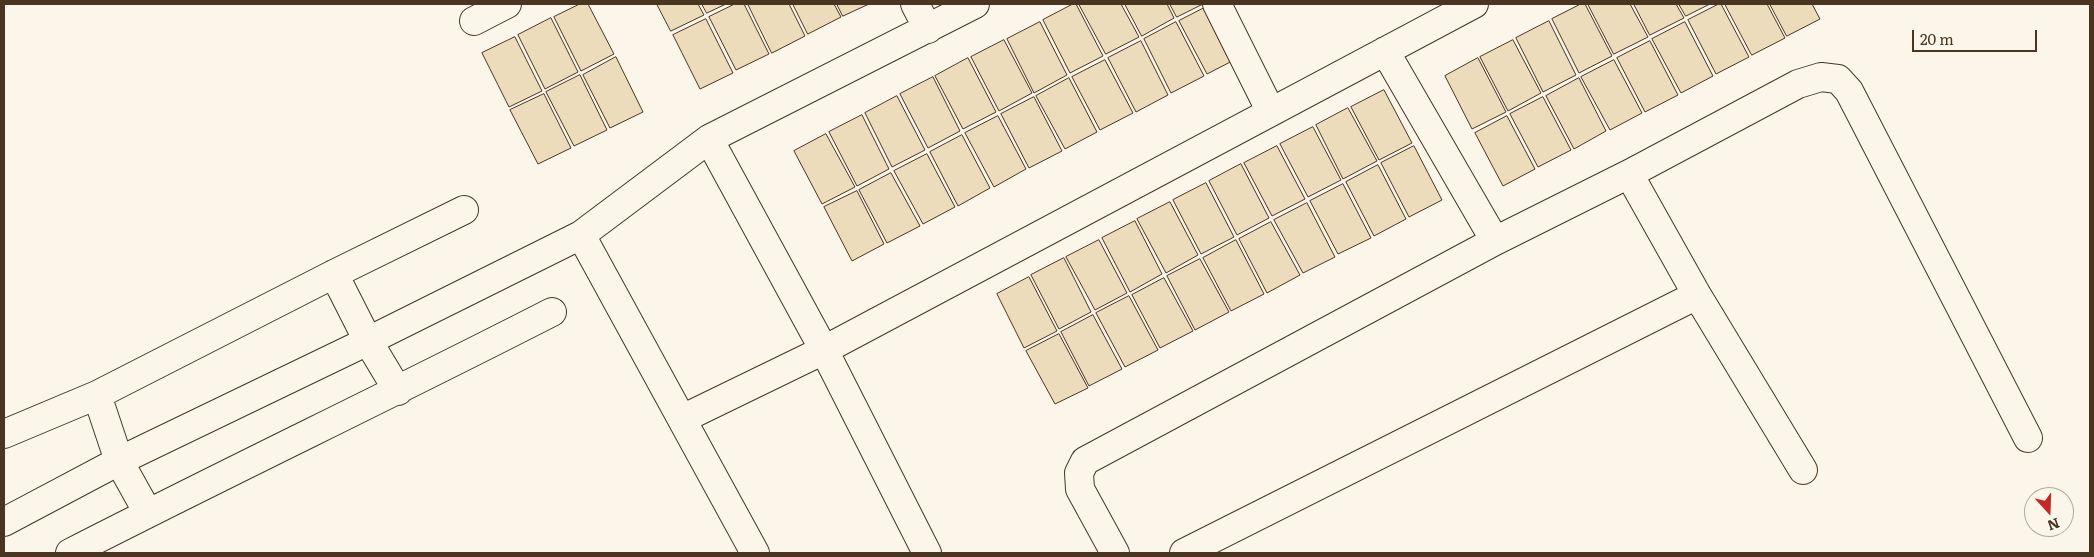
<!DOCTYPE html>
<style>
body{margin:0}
#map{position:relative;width:2094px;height:557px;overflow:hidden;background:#fbf6e9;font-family:Literata,serif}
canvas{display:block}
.frame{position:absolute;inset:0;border:5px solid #4a3520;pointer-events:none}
.north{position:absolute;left:2024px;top:487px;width:50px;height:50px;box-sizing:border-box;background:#fbf6e9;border:1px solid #b4a999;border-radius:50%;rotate:160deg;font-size:14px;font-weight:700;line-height:20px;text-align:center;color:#4a3520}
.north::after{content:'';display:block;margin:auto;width:18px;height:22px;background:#c62828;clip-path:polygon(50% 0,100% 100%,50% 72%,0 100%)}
.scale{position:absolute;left:1912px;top:30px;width:125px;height:22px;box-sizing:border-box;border:2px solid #4a3520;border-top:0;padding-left:6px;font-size:15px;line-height:18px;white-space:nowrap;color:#4a3520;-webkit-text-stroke:4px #fbf6e9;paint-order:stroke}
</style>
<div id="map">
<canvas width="2094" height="557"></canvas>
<div class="frame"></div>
<div class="north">N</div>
<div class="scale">20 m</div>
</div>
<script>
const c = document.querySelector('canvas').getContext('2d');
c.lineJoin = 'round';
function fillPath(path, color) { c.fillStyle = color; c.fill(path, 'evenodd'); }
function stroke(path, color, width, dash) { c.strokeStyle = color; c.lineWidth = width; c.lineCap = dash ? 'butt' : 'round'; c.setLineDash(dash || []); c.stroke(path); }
const building = new Path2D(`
 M 580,4 L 588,4 L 614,54 L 581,71 L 554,17 Z
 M 657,4 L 698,4 L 704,15 L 671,31 Z
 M 702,4 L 726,4 L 707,13 Z
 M 735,4 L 744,4 L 769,54 L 736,70 L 709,17 Z
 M 748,4 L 789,4 L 805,36 L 772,53 Z
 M 793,4 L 834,4 L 841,17 L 808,34 Z
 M 837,4 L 869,4 L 843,16 Z
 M 1073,4 L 1076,4 L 1103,56 L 1070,73 L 1043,20 Z
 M 1079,4 L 1121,4 L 1139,37 L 1106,54 Z
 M 1125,4 L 1167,4 L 1174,18 L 1142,36 Z
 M 1170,4 L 1203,4 L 1177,17 Z
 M 1212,4 L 1240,57 L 1207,74 L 1179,21 Z
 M 1581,4 L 1585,4 L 1612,56 L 1579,73 L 1552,19 Z
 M 1588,4 L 1630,4 L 1648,37 L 1614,54 Z
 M 1634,4 L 1676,4 L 1684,18 L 1650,35 Z
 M 1679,4 L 1710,4 L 1686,16 Z
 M 1719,4 L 1721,4 L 1749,57 L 1716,74 L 1688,20 Z
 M 1725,4 L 1767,4 L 1785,38 L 1752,55 Z
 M 1770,4 L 1812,4 L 1820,19 L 1787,36 Z
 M 551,18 L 578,72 L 545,89 L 518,35 Z
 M 706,19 L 733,73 L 700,89 L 673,35 Z
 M 1549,21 L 1576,75 L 1543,92 L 1516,38 Z
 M 1040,22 L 1067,75 L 1034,93 L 1007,39 Z
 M 1176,22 L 1204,76 L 1171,93 L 1144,39 Z
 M 1685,22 L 1713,76 L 1681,93 L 1652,39 Z
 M 515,37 L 542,91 L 509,107 L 482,53 Z
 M 1004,40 L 1032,93 L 999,111 L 971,57 Z
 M 1513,40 L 1541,93 L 1508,111 L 1480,57 Z
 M 1141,41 L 1168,95 L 1136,112 L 1108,58 Z
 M 1650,41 L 1678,95 L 1645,112 L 1617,58 Z
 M 616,57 L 643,112 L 610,128 L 583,75 Z
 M 968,58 L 996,112 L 963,129 L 935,76 Z
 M 1478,58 L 1506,112 L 1472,129 L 1445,76 Z
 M 1105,60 L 1133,113 L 1100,130 L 1072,77 Z
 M 1614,60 L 1642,113 L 1610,130 L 1581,77 Z
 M 580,75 L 607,130 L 574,146 L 546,92 Z
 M 933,77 L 960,131 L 928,148 L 900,94 Z
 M 1069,78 L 1097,132 L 1065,149 L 1036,96 Z
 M 1579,78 L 1606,131 L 1574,149 L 1546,96 Z
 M 1384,90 L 1412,143 L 1379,160 L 1351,107 Z
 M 544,94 L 571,148 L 538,164 L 510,110 Z
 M 897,96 L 925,150 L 892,167 L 865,113 Z
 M 1034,97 L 1062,151 L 1029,168 L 1001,114 Z
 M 1543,97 L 1571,150 L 1538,167 L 1510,114 Z
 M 1348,108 L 1377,161 L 1343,179 L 1316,125 Z
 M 862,115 L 889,169 L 857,186 L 829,132 Z
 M 998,116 L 1026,169 L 994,187 L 965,133 Z
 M 1507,116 L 1535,169 L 1503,186 L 1475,133 Z
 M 1313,127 L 1341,180 L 1308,197 L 1280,144 Z
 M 826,134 L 855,187 L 822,204 L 794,151 Z
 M 962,135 L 990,188 L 958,206 L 930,152 Z
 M 1277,146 L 1305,199 L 1272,216 L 1244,163 Z
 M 1414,146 L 1442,200 L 1409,217 L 1381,163 Z
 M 927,154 L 955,207 L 923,224 L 894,171 Z
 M 1241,164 L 1269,218 L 1237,235 L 1209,181 Z
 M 1378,165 L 1406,219 L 1374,236 L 1346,182 Z
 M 891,173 L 920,226 L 887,243 L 859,190 Z
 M 1206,183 L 1234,237 L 1201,254 L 1173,200 Z
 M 1343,184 L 1371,238 L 1338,254 L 1310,201 Z
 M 857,191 L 884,244 L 852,261 L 824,207 Z
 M 1170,202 L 1198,255 L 1166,273 L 1137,219 Z
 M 1307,203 L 1335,257 L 1303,273 L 1274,220 Z
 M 1135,221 L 1162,274 L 1130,292 L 1102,238 Z
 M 1271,222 L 1300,275 L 1267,293 L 1239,239 Z
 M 1099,240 L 1127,293 L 1095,310 L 1066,257 Z
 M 1236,240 L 1264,294 L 1231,311 L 1203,258 Z
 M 1064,258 L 1091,312 L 1059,329 L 1031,275 Z
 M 1200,259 L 1229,312 L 1195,330 L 1167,276 Z
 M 1029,277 L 1057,331 L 1024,348 L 997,294 Z
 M 1164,278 L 1193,331 L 1160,348 L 1132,295 Z
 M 1129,296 L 1158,350 L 1125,367 L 1096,313 Z
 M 1093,315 L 1122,369 L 1089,386 L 1061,332 Z
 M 1059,334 L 1088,388 L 1055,404 L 1026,351 Z`);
const minor = new Path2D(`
 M 915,4 L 928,29
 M 1217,4 L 1271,112
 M 474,21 L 507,4
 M 1385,51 L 1495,241
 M 709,139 L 824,350 L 927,553
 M 1629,174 L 1697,295 L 1803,470
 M 581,235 L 755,553
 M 334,274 L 368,341 L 398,391
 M 97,395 L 119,461 L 148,513
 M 682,419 L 824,350 L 1474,4
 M 4,434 L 97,395 L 334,274 L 464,210
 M 4,522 L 119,461 L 368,341 L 581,235 L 709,139 L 975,4
 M 70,553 C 230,471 392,394 552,312
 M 1115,553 L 1080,489 L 1079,473 L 1085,461 L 1495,241 L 1629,174 L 1798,84 L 1821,77 L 1838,79 L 1849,91 L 2028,438
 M 1184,553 L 1697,295`);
fillPath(building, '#ecdcbc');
stroke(building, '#4a3520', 1);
stroke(minor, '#4a3520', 30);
stroke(minor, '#fbf6e9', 28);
</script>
